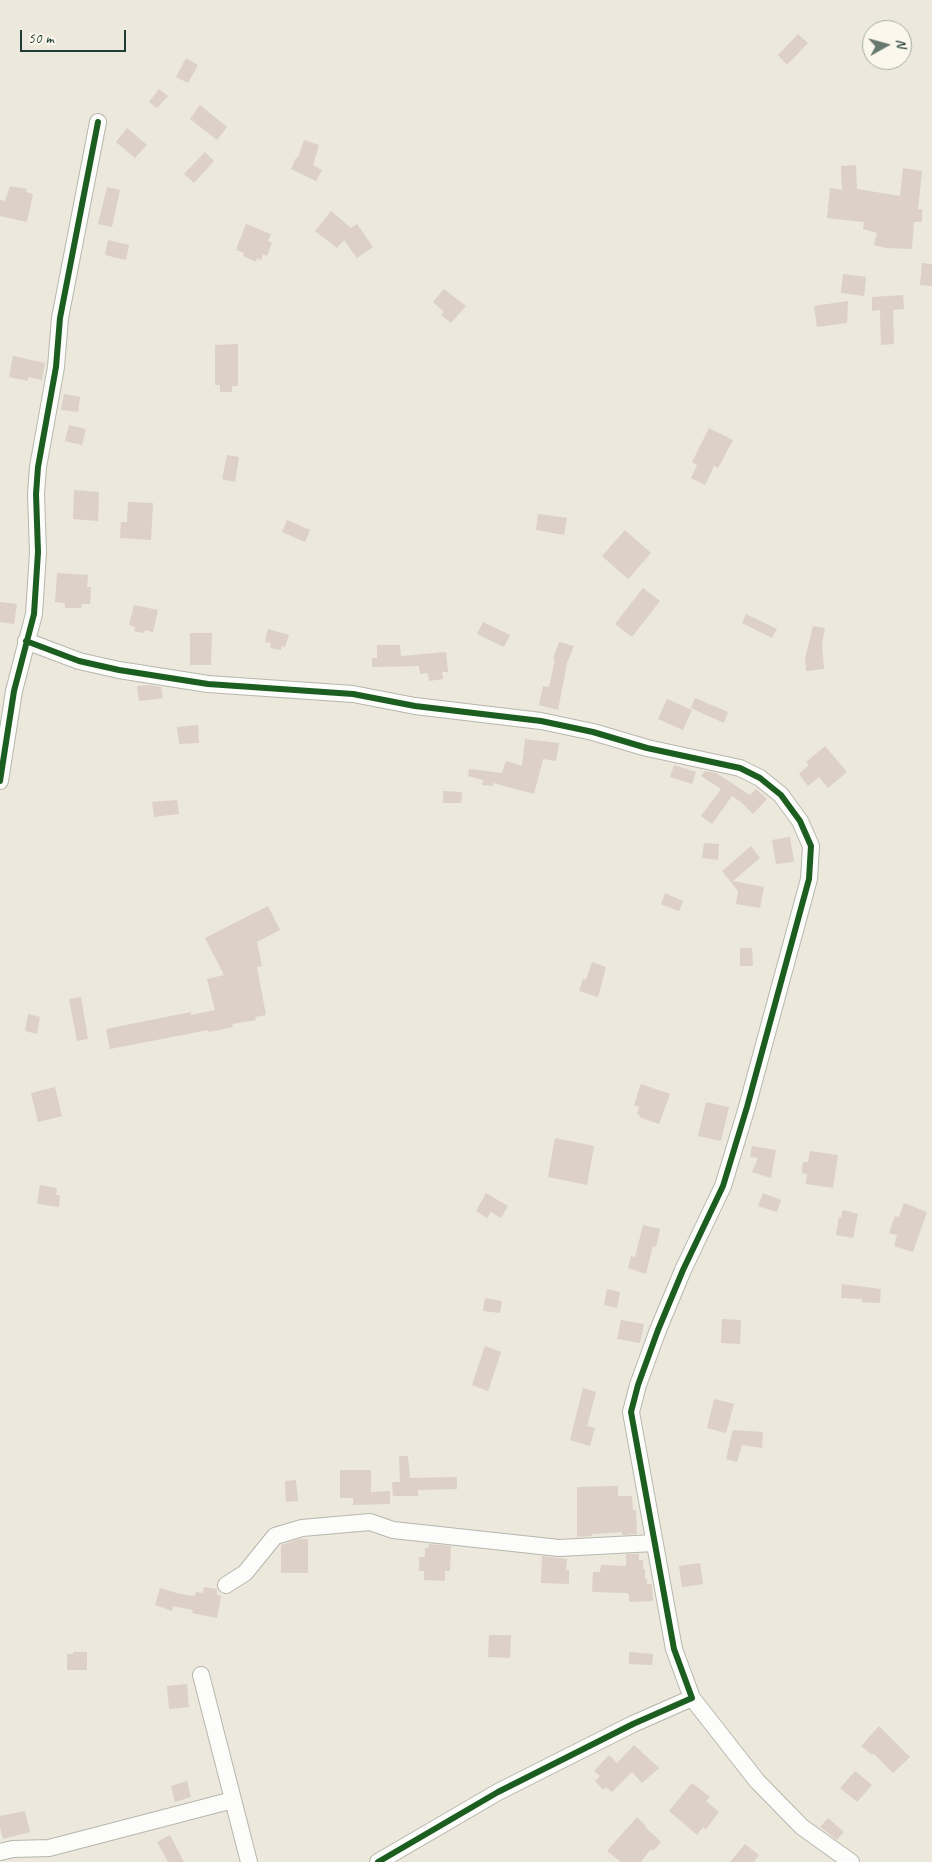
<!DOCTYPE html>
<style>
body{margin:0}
#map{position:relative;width:932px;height:1862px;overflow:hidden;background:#ece8db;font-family:Caveat,sans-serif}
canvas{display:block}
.north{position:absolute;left:862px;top:20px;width:50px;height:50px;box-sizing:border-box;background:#fbf7ec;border:1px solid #a3ada2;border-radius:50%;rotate:83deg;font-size:14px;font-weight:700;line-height:20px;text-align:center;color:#1f3d34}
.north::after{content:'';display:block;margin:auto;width:18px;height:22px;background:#67796e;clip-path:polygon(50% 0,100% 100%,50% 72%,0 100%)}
.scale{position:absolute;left:20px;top:30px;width:106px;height:22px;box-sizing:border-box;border:2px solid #1f3d34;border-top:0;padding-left:6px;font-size:15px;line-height:18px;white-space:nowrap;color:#1f3d34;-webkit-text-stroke:4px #fbf7ec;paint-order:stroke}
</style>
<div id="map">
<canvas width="932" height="1862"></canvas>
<div class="north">N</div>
<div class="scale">50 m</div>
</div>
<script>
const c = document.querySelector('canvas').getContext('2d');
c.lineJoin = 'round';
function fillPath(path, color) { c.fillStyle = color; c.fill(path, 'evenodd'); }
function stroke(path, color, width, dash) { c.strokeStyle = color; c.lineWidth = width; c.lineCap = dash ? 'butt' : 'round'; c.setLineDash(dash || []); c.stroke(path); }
const building = new Path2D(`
 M 798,34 L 808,43 L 787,65 L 778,55 Z
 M 186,58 L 198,65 L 188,83 L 176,77 Z
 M 159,89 L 168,96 L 157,108 L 149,102 Z
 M 200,105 L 227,127 L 217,140 L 190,119 Z
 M 127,128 L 147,145 L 135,158 L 116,142 Z
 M 304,140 L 319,145 L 313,165 L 322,170 L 316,181 L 291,169 L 296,158 L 298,158 Z
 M 205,152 L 214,161 L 194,183 L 184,174 Z
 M 856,165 L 857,189 L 900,196 L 903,168 L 922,171 L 918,209 L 922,209 L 922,222 L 914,222 L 912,249 L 886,248 L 874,245 L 877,233 L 863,229 L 864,222 L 827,218 L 830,188 L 842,190 L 841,166 Z
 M 10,186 L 27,189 L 26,192 L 33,194 L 27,222 L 0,216 L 0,200 L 5,201 Z
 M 107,187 L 120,190 L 112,227 L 98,224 Z
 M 331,211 L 351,228 L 357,224 L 373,247 L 357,258 L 344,240 L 337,248 L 315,231 Z
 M 246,224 L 271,234 L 268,241 L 272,243 L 267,256 L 263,254 L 261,260 L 257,258 L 256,262 L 243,256 L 244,253 L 236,250 Z
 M 108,240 L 129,245 L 126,260 L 105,255 Z
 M 922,263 L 932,264 L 932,286 L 920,285 Z
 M 843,274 L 866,277 L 864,296 L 841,293 Z
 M 444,289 L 466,306 L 451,323 L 441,315 L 444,312 L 433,302 Z
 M 903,295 L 904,309 L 893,310 L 894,344 L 881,345 L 880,310 L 872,311 L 872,297 Z
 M 848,301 L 847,323 L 817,327 L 814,306 Z
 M 238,344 L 238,386 L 232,386 L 232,392 L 220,392 L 220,385 L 215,385 L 215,345 Z
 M 13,356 L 45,363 L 42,380 L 28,377 L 28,381 L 9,377 Z
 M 64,394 L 80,397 L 78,412 L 61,410 Z
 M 69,425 L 86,429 L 82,445 L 65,441 Z
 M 709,428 L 733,440 L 718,468 L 714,466 L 705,485 L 691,478 L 697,465 L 692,462 Z
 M 227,455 L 239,457 L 235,482 L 222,479 Z
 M 74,490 L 99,492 L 98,521 L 73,519 Z
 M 128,502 L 153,503 L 151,540 L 120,538 L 121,522 L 127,522 Z
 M 538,514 L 567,518 L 564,535 L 536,530 Z
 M 287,520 L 310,530 L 305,542 L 282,532 Z
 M 625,530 L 651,553 L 628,579 L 602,556 Z
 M 57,573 L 88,575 L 87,587 L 91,587 L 90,604 L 82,604 L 81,608 L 65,608 L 65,603 L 55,602 Z
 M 643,588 L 660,601 L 632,637 L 615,624 Z
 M 0,602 L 17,604 L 14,624 L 0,622 Z
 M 134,605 L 158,610 L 153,632 L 145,630 L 144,633 L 134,631 L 135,627 L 129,625 Z
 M 746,614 L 777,629 L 772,638 L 742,623 Z
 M 483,622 L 510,635 L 504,647 L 477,634 Z
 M 813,626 L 825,628 L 822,644 L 824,669 L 806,671 L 805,658 Z
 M 268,629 L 289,635 L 285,647 L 282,646 L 281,650 L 270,648 L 271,643 L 265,642 Z
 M 190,633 L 212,633 L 211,665 L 190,665 Z
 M 559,642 L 574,646 L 567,663 L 558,710 L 539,705 L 543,686 L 549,687 L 555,659 L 553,659 Z
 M 377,645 L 400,645 L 401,656 L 446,652 L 448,672 L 442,672 L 443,679 L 429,681 L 428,673 L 420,674 L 419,666 L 372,667 L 372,658 L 377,658 Z
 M 149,685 L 161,687 L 163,698 L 139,701 L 137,686 Z
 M 695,698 L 728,712 L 724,723 L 691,708 Z
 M 667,699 L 692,710 L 683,730 L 658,719 Z
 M 198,725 L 199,743 L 179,744 L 177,727 Z
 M 525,739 L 559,743 L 556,761 L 543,759 L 534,794 L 493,783 L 493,786 L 482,785 L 483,780 L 468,776 L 469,769 L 502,773 L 506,761 L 522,766 Z
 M 825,746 L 847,772 L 828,788 L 819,777 L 808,786 L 799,774 L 809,765 L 806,762 Z
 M 674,765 L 696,772 L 692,784 L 670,777 Z
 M 705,771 L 716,773 L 750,795 L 756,789 L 767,799 L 753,814 L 742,803 L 732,796 L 712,824 L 701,816 L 721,789 L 701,776 Z
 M 443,791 L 462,792 L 461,803 L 443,803 Z
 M 177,800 L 179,814 L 154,817 L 152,802 Z
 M 790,837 L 794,862 L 776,864 L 772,840 Z
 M 704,843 L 719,844 L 718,860 L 702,858 Z
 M 751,846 L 760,858 L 733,881 L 764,887 L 760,908 L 736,904 L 738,891 L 722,871 Z
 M 665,893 L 683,901 L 679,911 L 661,904 Z
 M 268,906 L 280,930 L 257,942 L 262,966 L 257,967 L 266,1015 L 255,1017 L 256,1020 L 232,1024 L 233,1027 L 209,1032 L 208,1030 L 110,1049 L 106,1029 L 191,1012 L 191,1015 L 215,1010 L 207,979 L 224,975 L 205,938 Z
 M 740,948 L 752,948 L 753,966 L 740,966 Z
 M 592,962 L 606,967 L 598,997 L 579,991 L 583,979 L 586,980 Z
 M 81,997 L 88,1039 L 77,1041 L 69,999 Z
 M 28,1014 L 40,1017 L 37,1034 L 25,1031 Z
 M 641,1084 L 670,1094 L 659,1124 L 639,1117 L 640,1115 L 637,1114 L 639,1107 L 634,1105 Z
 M 55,1087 L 62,1116 L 38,1122 L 31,1093 Z
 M 706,1102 L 729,1107 L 721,1141 L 698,1136 Z
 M 555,1138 L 594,1146 L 587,1185 L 548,1177 Z
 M 752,1146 L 776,1150 L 771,1178 L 752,1172 L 758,1158 L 750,1157 Z
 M 810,1151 L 838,1155 L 833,1188 L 806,1184 L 807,1174 L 802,1173 L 802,1168 L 803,1162 L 808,1162 Z
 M 40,1185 L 57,1188 L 56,1195 L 60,1195 L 59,1207 L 37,1204 Z
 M 486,1193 L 508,1206 L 501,1218 L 491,1212 L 487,1218 L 476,1211 Z
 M 763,1193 L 781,1200 L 777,1212 L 758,1206 Z
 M 904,1203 L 927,1212 L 913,1252 L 894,1246 L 897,1235 L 889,1233 L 895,1216 L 899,1217 Z
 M 843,1210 L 858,1214 L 853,1238 L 836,1235 L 839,1217 L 841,1218 Z
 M 643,1225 L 660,1229 L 656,1247 L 653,1246 L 646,1274 L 628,1268 L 631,1256 L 635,1257 Z
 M 842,1284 L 881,1289 L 880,1303 L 862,1302 L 862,1299 L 841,1298 Z
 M 607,1289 L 620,1292 L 617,1308 L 604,1305 Z
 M 485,1298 L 502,1301 L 500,1313 L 483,1311 Z
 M 722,1319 L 741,1320 L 740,1344 L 721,1343 Z
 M 621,1320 L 644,1324 L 640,1343 L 617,1339 Z
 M 485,1346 L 501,1352 L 488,1391 L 472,1385 Z
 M 583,1388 L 596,1392 L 587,1426 L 595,1428 L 590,1446 L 570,1440 Z
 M 714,1399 L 734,1404 L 726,1433 L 707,1428 Z
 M 733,1430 L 763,1432 L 762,1448 L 742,1445 L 737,1462 L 726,1459 Z
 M 399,1456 L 408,1456 L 410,1478 L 457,1477 L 457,1489 L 418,1490 L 418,1496 L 393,1496 L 392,1482 L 400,1482 Z
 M 340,1470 L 371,1470 L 371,1492 L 390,1491 L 390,1504 L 353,1505 L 353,1498 L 340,1498 Z
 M 296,1480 L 298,1501 L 286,1502 L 285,1481 Z
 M 618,1486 L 618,1496 L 632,1496 L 633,1511 L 636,1510 L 637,1534 L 622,1535 L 622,1532 L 592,1534 L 592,1536 L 577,1537 L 577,1487 Z
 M 299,1539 L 308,1539 L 308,1573 L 281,1573 L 281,1545 Z
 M 429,1544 L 451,1546 L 450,1571 L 445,1571 L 445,1581 L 424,1580 L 424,1571 L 419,1571 L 419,1557 L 425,1557 L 425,1548 L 428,1548 Z
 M 626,1554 L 639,1554 L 639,1560 L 643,1560 L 643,1569 L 645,1569 L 645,1579 L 647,1579 L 647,1584 L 652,1584 L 653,1601 L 629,1602 L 629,1594 L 626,1593 L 592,1592 L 593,1572 L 600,1572 L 601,1565 L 626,1566 Z
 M 542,1556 L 567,1559 L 566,1570 L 569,1570 L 569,1584 L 541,1583 Z
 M 700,1563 L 703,1584 L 682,1587 L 679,1566 Z
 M 204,1587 L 217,1589 L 217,1595 L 221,1596 L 217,1618 L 192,1613 L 193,1610 L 173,1606 L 172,1611 L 155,1605 L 160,1588 L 180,1594 L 195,1596 L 196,1592 L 203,1593 Z
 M 489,1635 L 511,1635 L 510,1658 L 488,1657 Z
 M 73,1652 L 87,1652 L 87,1670 L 67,1670 L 67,1654 L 73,1654 Z
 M 629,1652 L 653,1654 L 652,1665 L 629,1664 Z
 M 187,1684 L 189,1707 L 169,1709 L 167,1686 Z
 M 879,1726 L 910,1757 L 893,1773 L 873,1753 L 872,1755 L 861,1746 Z
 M 634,1745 L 659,1768 L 642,1783 L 632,1772 L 612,1792 L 606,1787 L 603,1790 L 595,1781 L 600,1776 L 594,1771 L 609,1755 L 617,1763 Z
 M 855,1771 L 872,1785 L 857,1802 L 840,1788 Z
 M 187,1781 L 191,1797 L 175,1802 L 171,1786 Z
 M 692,1783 L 710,1797 L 706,1801 L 719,1812 L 706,1829 L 703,1827 L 697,1835 L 669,1811 Z
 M 25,1811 L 30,1832 L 3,1839 L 0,1828 L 0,1816 Z
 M 637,1817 L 646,1826 L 645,1827 L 661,1842 L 653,1851 L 651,1849 L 641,1862 L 621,1862 L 607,1851 Z
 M 828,1818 L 844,1832 L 837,1840 L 820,1827 Z
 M 170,1835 L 184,1862 L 168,1862 L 157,1842 Z
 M 745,1844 L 759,1855 L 754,1862 L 730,1862 Z`);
const minor = new Path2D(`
 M 26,641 L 79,661 L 119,670 L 208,684 L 353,694 L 415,706 L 541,721 L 593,732 L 647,748 L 740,768 L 760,778 L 781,795 L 800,821 L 811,846 L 809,879 L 747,1107 L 723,1186 L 683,1270 L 658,1330 L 638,1385 L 631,1412 L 674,1649 L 692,1698 L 633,1724 L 498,1792 L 378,1862
 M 0,781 L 14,691 L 34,614 L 38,552 L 36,494 L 38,467 L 56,367 L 60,318 L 98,122
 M 226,1585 L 245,1573 L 275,1536 L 302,1528 L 370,1522 L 393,1530 L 559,1548 L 654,1543
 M 201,1675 L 249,1862
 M 692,1698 L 757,1781 L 802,1827 L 851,1862
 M 0,1852 L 13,1849 L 49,1848 L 233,1800`);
const cycleway = new Path2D(`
 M 26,641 L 79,661 L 119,670 L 208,684 L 353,694 L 415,706 L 541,721 L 593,732 L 647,748 L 740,768 L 760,778 L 781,795 L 800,821 L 811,846 L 809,879 L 747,1107 L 723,1186 L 683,1270 L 658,1330 L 638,1385 L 631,1412 L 674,1649 L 692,1698 L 633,1724 L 498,1792 L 378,1862
 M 0,781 L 14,691 L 34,614 L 38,552 L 36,494 L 38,467 L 56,367 L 60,318 L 98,122`);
fillPath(building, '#dcd0c7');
stroke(minor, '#b7b7ae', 18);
stroke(minor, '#fcfcfa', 16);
stroke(cycleway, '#1b5e20', 6);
</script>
